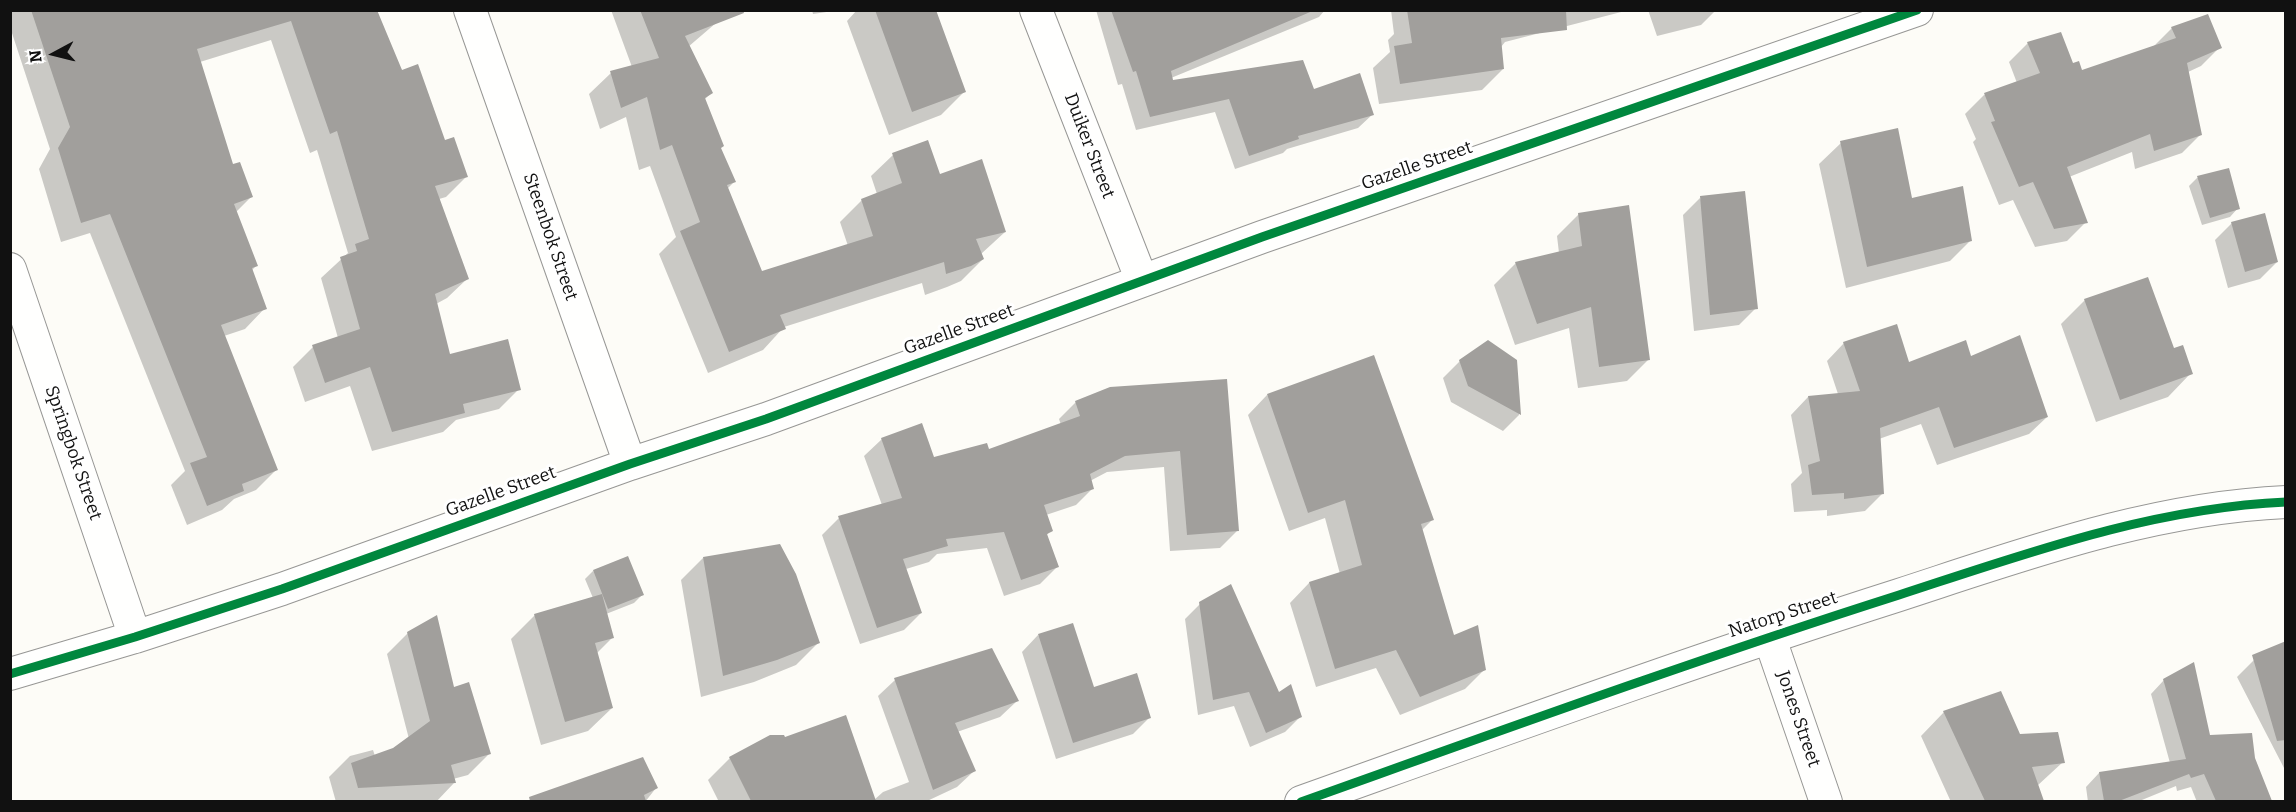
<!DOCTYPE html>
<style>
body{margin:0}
#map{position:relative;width:2296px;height:812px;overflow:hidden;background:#fdfcf7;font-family:Bitter,serif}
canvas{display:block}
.frame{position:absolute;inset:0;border:12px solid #111;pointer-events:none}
.north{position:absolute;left:24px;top:24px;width:60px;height:60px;-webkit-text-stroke:4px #fff;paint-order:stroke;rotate:263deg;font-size:16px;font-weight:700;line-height:24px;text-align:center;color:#111}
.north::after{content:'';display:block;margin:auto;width:21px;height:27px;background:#111;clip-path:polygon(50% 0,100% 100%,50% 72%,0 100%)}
</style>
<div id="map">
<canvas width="2296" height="812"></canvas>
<div class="frame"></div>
<div class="north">N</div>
</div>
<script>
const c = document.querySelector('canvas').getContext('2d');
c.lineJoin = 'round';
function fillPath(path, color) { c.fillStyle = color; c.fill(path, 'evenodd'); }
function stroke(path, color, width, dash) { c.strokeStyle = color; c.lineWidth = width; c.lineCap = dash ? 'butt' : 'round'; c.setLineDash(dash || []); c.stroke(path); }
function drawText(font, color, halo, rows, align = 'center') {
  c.font = font + ' Bitter,serif'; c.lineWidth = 6; c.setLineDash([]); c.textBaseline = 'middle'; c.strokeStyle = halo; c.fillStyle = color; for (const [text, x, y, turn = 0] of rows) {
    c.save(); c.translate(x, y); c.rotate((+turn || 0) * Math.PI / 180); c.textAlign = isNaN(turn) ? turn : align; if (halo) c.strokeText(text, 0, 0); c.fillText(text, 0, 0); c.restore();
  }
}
const shadow = new Path2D(`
 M 10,10 L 366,10 L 466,177 L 446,197 L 439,199 L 468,278 L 447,298 L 436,304 L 449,356 L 519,389 L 499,409 L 456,420 L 443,432 L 372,451 L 350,386 L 305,402 L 293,367 L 313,347 L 338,338 L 321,278 L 348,253 L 317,150 L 310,153 L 271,40 L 200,62 L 232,166 L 251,197 L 236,212 L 257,265 L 252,270 L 265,308 L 245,329 L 224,336 L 276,470 L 256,490 L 234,499 L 222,510 L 187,525 L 171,485 L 185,471 L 90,233 L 61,242 L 39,169 L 50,149 L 10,27 Z
 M 611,10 L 711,10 L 716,23 L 688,47 L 712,92 L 704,100 L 719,148 L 734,182 L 727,189 L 762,273 L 848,246 L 840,222 L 862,200 L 877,194 L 871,176 L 893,155 L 940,176 L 1005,232 L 981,254 L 983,259 L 961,281 L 947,287 L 925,295 L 922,283 L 784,327 L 763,350 L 708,373 L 659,254 L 676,237 L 650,166 L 639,170 L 626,117 L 600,129 L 589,94 L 611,73 L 632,67 Z
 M 812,10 L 840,10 L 813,14 Z
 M 857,10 L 934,10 L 965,91 L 941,115 L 889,135 L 847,21 Z
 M 1096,10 L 1325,10 L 1319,17 L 1171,78 L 1172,81 L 1313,91 L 1373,114 L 1358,128 L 1287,149 L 1283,153 L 1235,169 L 1215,112 L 1136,130 L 1122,84 L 1118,85 Z
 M 1391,10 L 1629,10 L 1505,42 L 1501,47 L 1503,69 L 1482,90 L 1379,104 L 1373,68 L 1390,52 L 1388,40 L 1394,34 Z
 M 1648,10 L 1716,10 L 1701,25 L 1657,36 Z
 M 2172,28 L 2220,47 L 2201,66 L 2188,72 L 2201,134 L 2182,153 L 2135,169 L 2132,152 L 2069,177 L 2086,222 L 2067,241 L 2035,247 L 2013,200 L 1999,205 L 1973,142 L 1976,139 L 1965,114 L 1984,95 L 2017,83 L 2009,62 L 2028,43 L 2072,64 L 2082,72 L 2153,47 Z
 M 1841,143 L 1911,200 L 1971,240 L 1950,261 L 1846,288 L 1819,164 Z
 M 2228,170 L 2238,208 L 2230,217 L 2202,225 L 2189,186 L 2197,178 Z
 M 1700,198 L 1756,308 L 1739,325 L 1694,331 L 1683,215 Z
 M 1579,214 L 1649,359 L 1627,381 L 1578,388 L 1569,328 L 1515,345 L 1494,285 L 1516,263 L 1559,253 L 1557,236 Z
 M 2232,223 L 2277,262 L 2260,279 L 2228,288 L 2215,240 Z
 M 2085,300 L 2191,373 L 2168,397 L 2096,422 L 2061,324 Z
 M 1844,343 L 1908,364 L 1970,358 L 2047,417 L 2029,434 L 1937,465 L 1921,424 L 1879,439 L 1883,493 L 1865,511 L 1827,516 L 1827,510 L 1794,512 L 1791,484 L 1802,473 L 1791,415 L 1808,397 L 1838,394 L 1827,361 Z
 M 1460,361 L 1516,361 L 1519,415 L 1503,431 L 1451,402 L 1443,378 Z
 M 1226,380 L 1237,531 L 1220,548 L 1170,551 L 1164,467 L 1107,472 L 1090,481 L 1093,488 L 1076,505 L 1046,515 L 1051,530 L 1046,536 L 1057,567 L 1040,584 L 1004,596 L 987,548 L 937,554 L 929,562 L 906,569 L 921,613 L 904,630 L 860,644 L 822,535 L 839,518 L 882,505 L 864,456 L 882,439 L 933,459 L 987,451 L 1061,425 L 1059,419 L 1076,402 Z
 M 1267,395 L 1432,520 L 1421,531 L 1453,637 L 1485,669 L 1465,689 L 1400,715 L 1376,668 L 1316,687 L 1290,603 L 1309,583 L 1340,574 L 1325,518 L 1289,531 L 1248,415 Z
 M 703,558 L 818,643 L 796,665 L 754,682 L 701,697 L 681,580 Z
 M 593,571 L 642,595 L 634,603 L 606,614 L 613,637 L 596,654 L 612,708 L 588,731 L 541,745 L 511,639 L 535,615 L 593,598 L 585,579 Z
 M 1200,604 L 1300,717 L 1285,732 L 1250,747 L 1234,706 L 1198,715 L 1185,619 Z
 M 408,633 L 453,689 L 489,754 L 468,775 L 453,779 L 454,783 L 436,802 L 336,802 L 329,777 L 350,756 L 373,750 L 375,756 L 394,750 L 409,739 L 387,654 Z
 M 1038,635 L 1093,689 L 1149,718 L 1133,734 L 1056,759 L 1022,652 Z
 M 2286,642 L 2286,768 L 2284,768 L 2237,677 L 2261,653 Z
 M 2193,664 L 2209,736 L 2245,734 L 2261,778 L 2248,791 L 2233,802 L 2249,790 L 2249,786 L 2227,802 L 2197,802 L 2191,787 L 2177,791 L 2176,786 L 2137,802 L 2088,802 L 2086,787 L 2099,773 L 2170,763 L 2151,694 L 2164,680 Z
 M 895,680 L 1017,701 L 1000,717 L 957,732 L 974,771 L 957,787 L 925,802 L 719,802 L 708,780 L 730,758 L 874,800 L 883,792 L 909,782 L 878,696 Z
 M 1944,712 L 2019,735 L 2063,762 L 2037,786 L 2042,802 L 1951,802 L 1921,736 Z
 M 582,780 L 656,788 L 645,802 L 560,802 Z`);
const building = new Path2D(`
 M 31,10 L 377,10 L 402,70 L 418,64 L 445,140 L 454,137 L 468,177 L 435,186 L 469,279 L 435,294 L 450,354 L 508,339 L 521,390 L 463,404 L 465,413 L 392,432 L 370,367 L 325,383 L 312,345 L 360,329 L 340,257 L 357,251 L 355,244 L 369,239 L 337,131 L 330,134 L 291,21 L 197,49 L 233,164 L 240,162 L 253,197 L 234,204 L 258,266 L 252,268 L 267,309 L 221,325 L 278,470 L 242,484 L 244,491 L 207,506 L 190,463 L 207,457 L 110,214 L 81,223 L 58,148 L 70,127 Z
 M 640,10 L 743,10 L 744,13 L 685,36 L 713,93 L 705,98 L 724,146 L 721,148 L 736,182 L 727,185 L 762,271 L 873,236 L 861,199 L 902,183 L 892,153 L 928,140 L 940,174 L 982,159 L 1006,232 L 976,239 L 984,259 L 971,266 L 946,274 L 944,262 L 780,315 L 786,329 L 729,352 L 680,231 L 700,222 L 672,145 L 660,150 L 647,97 L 621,108 L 610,71 L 659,58 Z
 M 875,10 L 936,10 L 966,92 L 912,112 Z
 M 1111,10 L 1315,10 L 1171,71 L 1173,80 L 1303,60 L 1314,89 L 1360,73 L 1374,115 L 1298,136 L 1299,139 L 1249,156 L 1229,99 L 1150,117 L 1136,71 L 1133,72 Z
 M 1407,10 L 1566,10 L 1567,30 L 1501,38 L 1504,69 L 1400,84 L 1394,46 L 1412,43 Z
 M 2208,14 L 2222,48 L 2187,63 L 2202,135 L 2154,151 L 2150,134 L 2067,167 L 2088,223 L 2054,229 L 2033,182 L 2019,187 L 1991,122 L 1995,121 L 1984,93 L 2040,73 L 2027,42 L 2061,32 L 2073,63 L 2079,61 L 2082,70 L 2176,38 L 2171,27 Z
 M 1898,128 L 1912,198 L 1963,186 L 1972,241 L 1867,267 L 1840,141 Z
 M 2229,168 L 2240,209 L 2210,218 L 2197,176 Z
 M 1745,191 L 1758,309 L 1710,315 L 1700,196 Z
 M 1629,205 L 1650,360 L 1599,367 L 1591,307 L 1537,324 L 1515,262 L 1582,246 L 1578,213 Z
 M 2265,213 L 2278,262 L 2245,272 L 2231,222 Z
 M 2148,277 L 2174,348 L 2183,345 L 2193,374 L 2120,400 L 2084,299 Z
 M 1897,324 L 1909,362 L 1966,340 L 1971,356 L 2020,335 L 2048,417 L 1954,448 L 1939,407 L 1880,428 L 1884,494 L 1844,499 L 1844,493 L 1812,495 L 1808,465 L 1820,461 L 1808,396 L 1860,391 L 1843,342 Z
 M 1488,340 L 1517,360 L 1521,415 L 1468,386 L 1459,360 Z
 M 1374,355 L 1434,520 L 1421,524 L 1454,635 L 1478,625 L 1486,670 L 1420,697 L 1396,650 L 1335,669 L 1309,582 L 1362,565 L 1345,500 L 1308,513 L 1267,394 Z
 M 1227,379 L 1239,531 L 1187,535 L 1180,451 L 1125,456 L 1090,474 L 1094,489 L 1044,505 L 1053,531 L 1047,534 L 1059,567 L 1021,580 L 1004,532 L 946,539 L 948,546 L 903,559 L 922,613 L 877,628 L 838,516 L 902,498 L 881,438 L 922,423 L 934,457 L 987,443 L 989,449 L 1080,416 L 1075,401 L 1110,387 Z
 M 780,544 L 796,574 L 820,643 L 777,660 L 723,676 L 703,557 Z
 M 628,556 L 644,595 L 608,609 L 593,570 Z
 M 1231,584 L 1279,692 L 1291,684 L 1302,717 L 1266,733 L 1249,692 L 1213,700 L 1199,602 Z
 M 602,594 L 614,638 L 595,643 L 613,708 L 565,722 L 534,614 Z
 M 437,615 L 454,687 L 469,682 L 491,754 L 451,765 L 456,783 L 358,788 L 351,763 L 393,748 L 430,721 L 407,632 Z
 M 1073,623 L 1094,687 L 1137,673 L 1151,718 L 1073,743 L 1038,634 Z
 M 2286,641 L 2286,740 L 2277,741 L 2252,655 Z
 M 992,648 L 1019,701 L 955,723 L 976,771 L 933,790 L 894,678 Z
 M 2194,662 L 2210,735 L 2252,733 L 2255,758 L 2272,801 L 2216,801 L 2204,774 L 2191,778 L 2189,774 L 2119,801 L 2104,801 L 2099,772 L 2186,759 L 2163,679 Z
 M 2001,691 L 2020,734 L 2058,732 L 2065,763 L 2032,767 L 2044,801 L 1985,801 L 1943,711 Z
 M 846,715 L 876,801 L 751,801 L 729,757 L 770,735 L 784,735 L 785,737 Z
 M 643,757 L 658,788 L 644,795 L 646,801 L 530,801 L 529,797 Z`);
const minor = new Path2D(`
 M 470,10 L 630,464
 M 1036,10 L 1142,281
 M 10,269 L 135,637
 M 1769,636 L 1826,802
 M 10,674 L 135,637 L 282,589 L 630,464 L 766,419 L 1262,237 L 1917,10
 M 1301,802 C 1500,731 1698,659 1899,595 C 2025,554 2151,508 2286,502`);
const cycleway = new Path2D(`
 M 10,674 L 135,637 L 282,589 L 630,464 L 766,419 L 1262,237 L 1917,10
 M 1301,802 C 1500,731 1698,659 1899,595 C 2025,554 2151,508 2286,502`);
const streetNames = [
 ["Duiker Street",1089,146,69],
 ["Gazelle Street",1417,166,-19],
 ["Steenbok Street",550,237,71],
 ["Gazelle Street",959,330,-20],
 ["Springbok Street",73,453,71],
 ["Gazelle Street",501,492,-20],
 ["Natorp Street",1783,615,-18],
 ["Jones Street",1798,719,71]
];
fillPath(shadow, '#0003');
fillPath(building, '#a19f9c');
stroke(minor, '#979795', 34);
stroke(minor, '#fffffe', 32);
stroke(cycleway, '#00873e', 9);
drawText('18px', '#111', '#fff', streetNames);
</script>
